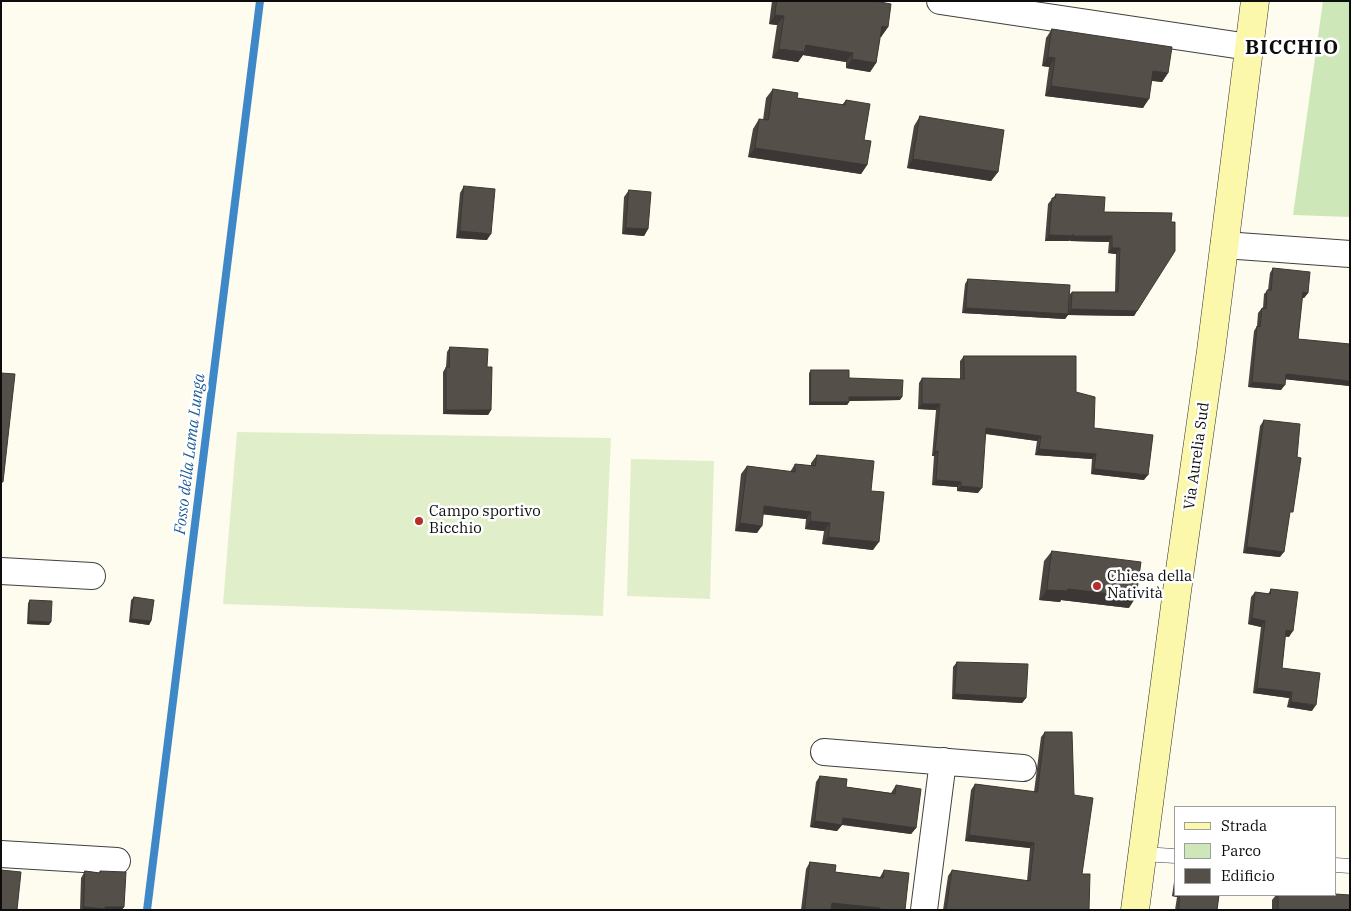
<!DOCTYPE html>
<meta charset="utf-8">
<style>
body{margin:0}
#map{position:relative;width:1351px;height:911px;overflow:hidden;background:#fefcee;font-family:"IBM Plex Serif",serif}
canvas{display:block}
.frame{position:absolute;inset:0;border:2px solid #0d0d0d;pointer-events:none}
.legend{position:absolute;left:1174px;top:806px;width:162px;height:90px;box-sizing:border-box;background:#fff;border:1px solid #9e9e9e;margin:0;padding:6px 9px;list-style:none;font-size:15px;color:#0d0d0d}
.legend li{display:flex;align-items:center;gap:10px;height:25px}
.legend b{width:25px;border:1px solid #9e9e9e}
</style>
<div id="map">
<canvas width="1351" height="911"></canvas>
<div class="frame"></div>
<ul class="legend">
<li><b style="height:6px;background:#fbf8ac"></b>Strada</li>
<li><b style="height:14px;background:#cee7b9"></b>Parco</li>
<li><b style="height:14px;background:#554f4a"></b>Edificio</li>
</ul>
</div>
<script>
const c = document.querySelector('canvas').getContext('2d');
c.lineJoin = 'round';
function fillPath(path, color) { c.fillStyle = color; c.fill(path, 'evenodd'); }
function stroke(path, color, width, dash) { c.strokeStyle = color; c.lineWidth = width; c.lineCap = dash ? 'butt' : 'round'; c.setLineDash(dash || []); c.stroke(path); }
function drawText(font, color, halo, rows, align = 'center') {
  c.font = font + ' "IBM Plex Serif",serif'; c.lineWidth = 5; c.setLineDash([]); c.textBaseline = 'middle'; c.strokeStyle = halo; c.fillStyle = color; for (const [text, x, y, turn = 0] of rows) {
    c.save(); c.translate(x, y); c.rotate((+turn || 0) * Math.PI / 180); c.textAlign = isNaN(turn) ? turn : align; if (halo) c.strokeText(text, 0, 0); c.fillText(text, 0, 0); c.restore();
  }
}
const green = new Path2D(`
 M 1323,1 L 1350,1 L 1350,217 L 1293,215 Z`);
const pitch = new Path2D(`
 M 237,432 L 611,438 L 603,616 L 223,604 Z
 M 631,459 L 714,461 L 710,599 L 627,596 Z`);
const stream = new Path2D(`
 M 147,910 L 260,1`);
const service = new Path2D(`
 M 1142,854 L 1175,856
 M 1335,865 L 1350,866`);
const minor = new Path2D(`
 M 940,1 L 1249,47
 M 1224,245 L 1350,254
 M 1,571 L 92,576
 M 824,752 L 1023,768
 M 1,854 L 117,861
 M 924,910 L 943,761`);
const secondary = new Path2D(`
 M 1135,910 L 1177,591 L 1211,351 L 1255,1`);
const wall = new Path2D(`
 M 772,1 L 875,1 L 888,27 L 881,37 L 880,36 L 876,63 L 870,72 L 846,68 L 846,62 L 803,55 L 798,62 L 772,58 L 777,25 L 769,24 Z
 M 1052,29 L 1168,73 L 1162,82 L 1152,81 L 1143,108 L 1045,96 L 1049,67 L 1042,66 L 1046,38 Z
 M 773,89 L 797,98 L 842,105 L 846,100 L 864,140 L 867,165 L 861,174 L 748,157 L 753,129 L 759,119 L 763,120 L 766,98 Z
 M 920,116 L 998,172 L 991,181 L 907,168 L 914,126 Z
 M 464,186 L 487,240 L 456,238 L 460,193 Z
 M 629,190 L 648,229 L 644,236 L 622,234 L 624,197 Z
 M 1056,194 L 1104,212 L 1172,213 L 1137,311 L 1134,316 L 1068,315 L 1065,319 L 962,313 L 965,284 L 968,279 L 1069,295 L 1072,292 L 1115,292 L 1116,254 L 1108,253 L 1109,242 L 1070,241 L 1069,240 L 1069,241 L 1045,241 L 1048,204 Z
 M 1273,268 L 1308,293 L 1304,298 L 1302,298 L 1298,339 L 1350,386 L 1285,379 L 1281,390 L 1248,387 L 1254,331 L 1257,326 L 1258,313 L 1262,308 L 1263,308 L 1264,294 L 1268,290 L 1270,273 Z
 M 450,347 L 487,367 L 491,410 L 488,415 L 443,414 L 443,372 L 446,367 L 447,352 Z
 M 964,356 L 1076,392 L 1094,428 L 1144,480 L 1091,474 L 1092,459 L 1035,455 L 1037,441 L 985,434 L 978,493 L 957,491 L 957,487 L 932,485 L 934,456 L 932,456 L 936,410 L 918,409 L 919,383 L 922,378 L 960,379 L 960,361 Z
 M 811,370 L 849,378 L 900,400 L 849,401 L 849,402 L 847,405 L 809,405 L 809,373 Z
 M 1264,420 L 1289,518 L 1280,557 L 1243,553 L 1260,426 Z
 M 817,455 L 871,491 L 873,550 L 822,544 L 824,531 L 805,529 L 806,519 L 763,514 L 757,533 L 735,531 L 741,474 L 747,466 L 790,472 L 795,464 L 811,466 L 811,463 Z
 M 1052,551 L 1129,608 L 1061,600 L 1060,602 L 1039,600 L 1044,561 Z
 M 1271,589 L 1289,637 L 1285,636 L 1282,668 L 1312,711 L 1287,707 L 1289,698 L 1253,693 L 1261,627 L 1248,624 L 1251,597 L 1255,592 L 1268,594 Z
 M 134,597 L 151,621 L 149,625 L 129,622 L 131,600 Z
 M 30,600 L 49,625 L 27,624 L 28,603 Z
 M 957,662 L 1026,698 L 1022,703 L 952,699 L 953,667 Z
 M 1045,732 L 1074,795 L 1082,874 L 1089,910 L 943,910 L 948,876 L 952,870 L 1027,881 L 1030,848 L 965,841 L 971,790 L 975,784 L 1034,792 L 1041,737 Z
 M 820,776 L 846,787 L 891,793 L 896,785 L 916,828 L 911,834 L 842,825 L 837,831 L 810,827 L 816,782 Z
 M 810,862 L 835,872 L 880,877 L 884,870 L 905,910 L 801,910 L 806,869 Z
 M 85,871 L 99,873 L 100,871 L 122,910 L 80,910 L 81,878 Z
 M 1175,875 L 1175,895 L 1219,895 L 1217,910 L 1175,910 L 1177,897 L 1172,896 Z
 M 1276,895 L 1335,895 L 1350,910 L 1272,910 L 1272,900 Z`);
const shadedWall = new Path2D(`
 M 775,15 L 784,16 L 777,25 L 769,24 Z
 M 882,26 L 888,27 L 881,37 L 875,36 Z
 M 806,45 L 853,53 L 846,62 L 803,55 L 798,62 L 772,58 L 779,49 Z
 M 1048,57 L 1055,58 L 1049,67 L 1042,66 Z
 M 852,59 L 876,63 L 870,72 L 846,68 Z
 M 1153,71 L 1168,73 L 1162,82 L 1147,80 Z
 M 1051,86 L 1149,99 L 1143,108 L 1045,96 Z
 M 755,148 L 867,165 L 861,174 L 748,157 Z
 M 913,159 L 998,172 L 991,181 L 907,168 Z
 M 626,228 L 648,229 L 644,236 L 622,234 Z
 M 460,231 L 491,234 L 487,240 L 456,238 Z
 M 1049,235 L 1073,236 L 1069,241 L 1045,241 Z
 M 1073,236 L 1112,236 L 1109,242 L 1070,241 Z
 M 1112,248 L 1120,248 L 1116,254 L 1108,253 Z
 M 1303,292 L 1308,293 L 1304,298 L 1299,297 Z
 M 966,308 L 1068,314 L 1071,309 L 1137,311 L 1134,316 L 1068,315 L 1065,319 L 962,313 Z
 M 1286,374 L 1350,381 L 1350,386 L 1282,379 Z
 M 1252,382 L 1285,385 L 1281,390 L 1248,387 Z
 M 849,397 L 902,397 L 900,400 L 847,401 Z
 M 811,402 L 849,402 L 847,405 L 809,405 Z
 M 922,404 L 940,404 L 936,410 L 918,409 Z
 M 446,410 L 491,410 L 488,415 L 443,414 Z
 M 986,428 L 1041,436 L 1037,441 L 982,433 Z
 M 1039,449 L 1096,454 L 1092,459 L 1035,455 Z
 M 935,451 L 938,451 L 934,456 L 932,456 Z
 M 1094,469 L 1148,475 L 1144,480 L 1091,474 Z
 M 936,480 L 961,482 L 957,487 L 932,485 Z
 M 961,486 L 982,488 L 978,493 L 957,491 Z
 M 764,506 L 811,512 L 806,519 L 759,514 Z
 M 810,521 L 830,523 L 824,531 L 805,529 Z
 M 740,523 L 762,526 L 757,533 L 735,531 Z
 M 828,537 L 879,542 L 873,550 L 822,544 Z
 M 1247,547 L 1284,552 L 1280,557 L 1243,553 Z
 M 1068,589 L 1136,597 L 1129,608 L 1061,600 L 1060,602 L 1039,600 L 1047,590 Z
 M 1252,618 L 1265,621 L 1261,627 L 1248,624 Z
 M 131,619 L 151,621 L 149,625 L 129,622 Z
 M 29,621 L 51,622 L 49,625 L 27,624 Z
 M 1286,630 L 1293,631 L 1289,637 L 1282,636 Z
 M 1257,688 L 1292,692 L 1289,698 L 1253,693 Z
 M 955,694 L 1026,698 L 1022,703 L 952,699 Z
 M 1291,702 L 1316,705 L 1312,711 L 1287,707 Z
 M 843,818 L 916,828 L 911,834 L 838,824 Z
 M 815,821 L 842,825 L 837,831 L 810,827 Z
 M 969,835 L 1034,843 L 1030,848 L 965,841 Z
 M 1175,892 L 1175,895 L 1178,895 L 1177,897 L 1172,896 Z
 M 832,903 L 880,908 L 879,910 L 827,909 Z
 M 84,907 L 124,907 L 122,910 L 82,910 Z`);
const building = new Path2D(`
 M 777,1 L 875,1 L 891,4 L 888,27 L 882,26 L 876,63 L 852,59 L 853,53 L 806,45 L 804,52 L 779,49 L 784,16 L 775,15 Z
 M 1052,29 L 1172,47 L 1168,73 L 1153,71 L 1149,99 L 1051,86 L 1055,58 L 1048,57 Z
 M 773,89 L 798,93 L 797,98 L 845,105 L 846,100 L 870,104 L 864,140 L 871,141 L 867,165 L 755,148 L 759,119 L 768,120 Z
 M 920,116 L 1004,130 L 998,172 L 913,159 Z
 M 464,186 L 495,189 L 491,234 L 460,231 Z
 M 629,190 L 651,192 L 648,229 L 626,228 Z
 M 1056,194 L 1105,197 L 1104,212 L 1172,213 L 1171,222 L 1175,222 L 1175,251 L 1137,311 L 1071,309 L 1072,292 L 1118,292 L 1120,248 L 1112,248 L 1112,236 L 1073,236 L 1073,234 L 1073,236 L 1049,235 L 1052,198 L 1055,198 Z
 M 1273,268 L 1310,272 L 1308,293 L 1303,292 L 1298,339 L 1350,344 L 1350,381 L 1286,374 L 1285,385 L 1252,382 L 1257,326 L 1260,327 L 1262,308 L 1266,309 L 1267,290 L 1271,290 Z
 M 968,279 L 1070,285 L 1068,314 L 966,308 Z
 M 450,347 L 488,349 L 487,367 L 492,367 L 491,410 L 446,410 L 446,367 L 449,367 Z
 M 964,356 L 1076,356 L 1076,392 L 1095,397 L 1094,428 L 1153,435 L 1148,475 L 1094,469 L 1096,454 L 1039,449 L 1041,436 L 986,428 L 982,488 L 961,486 L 961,482 L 936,480 L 938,451 L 935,451 L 940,404 L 922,404 L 922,378 L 964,379 Z
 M 811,370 L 849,370 L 849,378 L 903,380 L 902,397 L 849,397 L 849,402 L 811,402 Z
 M 1,373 L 15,374 L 3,482 L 1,482 Z
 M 1264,420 L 1300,424 L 1297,457 L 1301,458 L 1293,512 L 1290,512 L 1284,552 L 1247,547 Z
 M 817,455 L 874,461 L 871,491 L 884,492 L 879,542 L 828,537 L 830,523 L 810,521 L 811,512 L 764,506 L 762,526 L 740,523 L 747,466 L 795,472 L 795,464 L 815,466 Z
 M 1052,551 L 1141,562 L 1136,597 L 1068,589 L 1067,591 L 1047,590 Z
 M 1271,589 L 1298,592 L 1293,631 L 1286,630 L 1282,668 L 1320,673 L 1316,705 L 1291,702 L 1292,692 L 1257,688 L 1265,621 L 1252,618 L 1255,592 L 1270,594 Z
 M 134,597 L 154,600 L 151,621 L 131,619 Z
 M 30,600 L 52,601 L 51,622 L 29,621 Z
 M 957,662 L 1028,664 L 1026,698 L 955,694 Z
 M 1045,732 L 1072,732 L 1074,795 L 1093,798 L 1082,874 L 1090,874 L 1089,910 L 946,910 L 952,870 L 1030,881 L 1034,843 L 969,835 L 975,784 L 1037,792 Z
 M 820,776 L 847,779 L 846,787 L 895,794 L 896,785 L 921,789 L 916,828 L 843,818 L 842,825 L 815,821 Z
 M 810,862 L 836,865 L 835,872 L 883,878 L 884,870 L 909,873 L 905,910 L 880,910 L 880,908 L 832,903 L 831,910 L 805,910 Z
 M 1,870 L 21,872 L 17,910 L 1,910 Z
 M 85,871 L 100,873 L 100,871 L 126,872 L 124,907 L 105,907 L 105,909 L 84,907 Z
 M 1335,894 L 1350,895 L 1350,910 L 1278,910 L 1278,895 L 1335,895 Z
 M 1180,895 L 1219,895 L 1217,910 L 1179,910 Z`);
const markers = [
 [419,521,5,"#b72d2b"],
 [1097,586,5,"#b72d2b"]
];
const streetNames = [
 ["Via Aurelia Sud",1197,456,-82]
];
const poiNames = [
 ["Campo sportivo",429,512],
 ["Bicchio",429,529],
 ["Chiesa della",1107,577],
 ["Natività",1107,594]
];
const waterNames = [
 ["Fosso della Lama Lunga",190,454,-83]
];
const districtNames = [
 ["BICCHIO",1292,48]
];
fillPath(green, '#cee7b9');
fillPath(pitch, '#e0efca');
stroke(stream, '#3f88c7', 8);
stroke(service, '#404040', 15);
stroke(minor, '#404040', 28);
stroke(secondary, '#2f2f2f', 29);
stroke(service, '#fff', 14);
stroke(minor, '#fff', 26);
stroke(secondary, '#fbf8ac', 28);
fillPath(wall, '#494440');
fillPath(shadedWall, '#3c3734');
fillPath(building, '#554f4a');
stroke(building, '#3c3734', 1);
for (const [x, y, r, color] of markers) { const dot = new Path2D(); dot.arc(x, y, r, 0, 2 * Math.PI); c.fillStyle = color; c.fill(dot); stroke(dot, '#fff', 2); }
drawText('15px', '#0d0d0d', '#fff', streetNames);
drawText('15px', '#0d0d0d', '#fff', poiNames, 'left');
drawText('italic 16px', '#1c5b9a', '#fff', waterNames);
c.letterSpacing = '1px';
drawText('bold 20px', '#0d0d0d', '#fff', districtNames);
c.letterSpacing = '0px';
</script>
